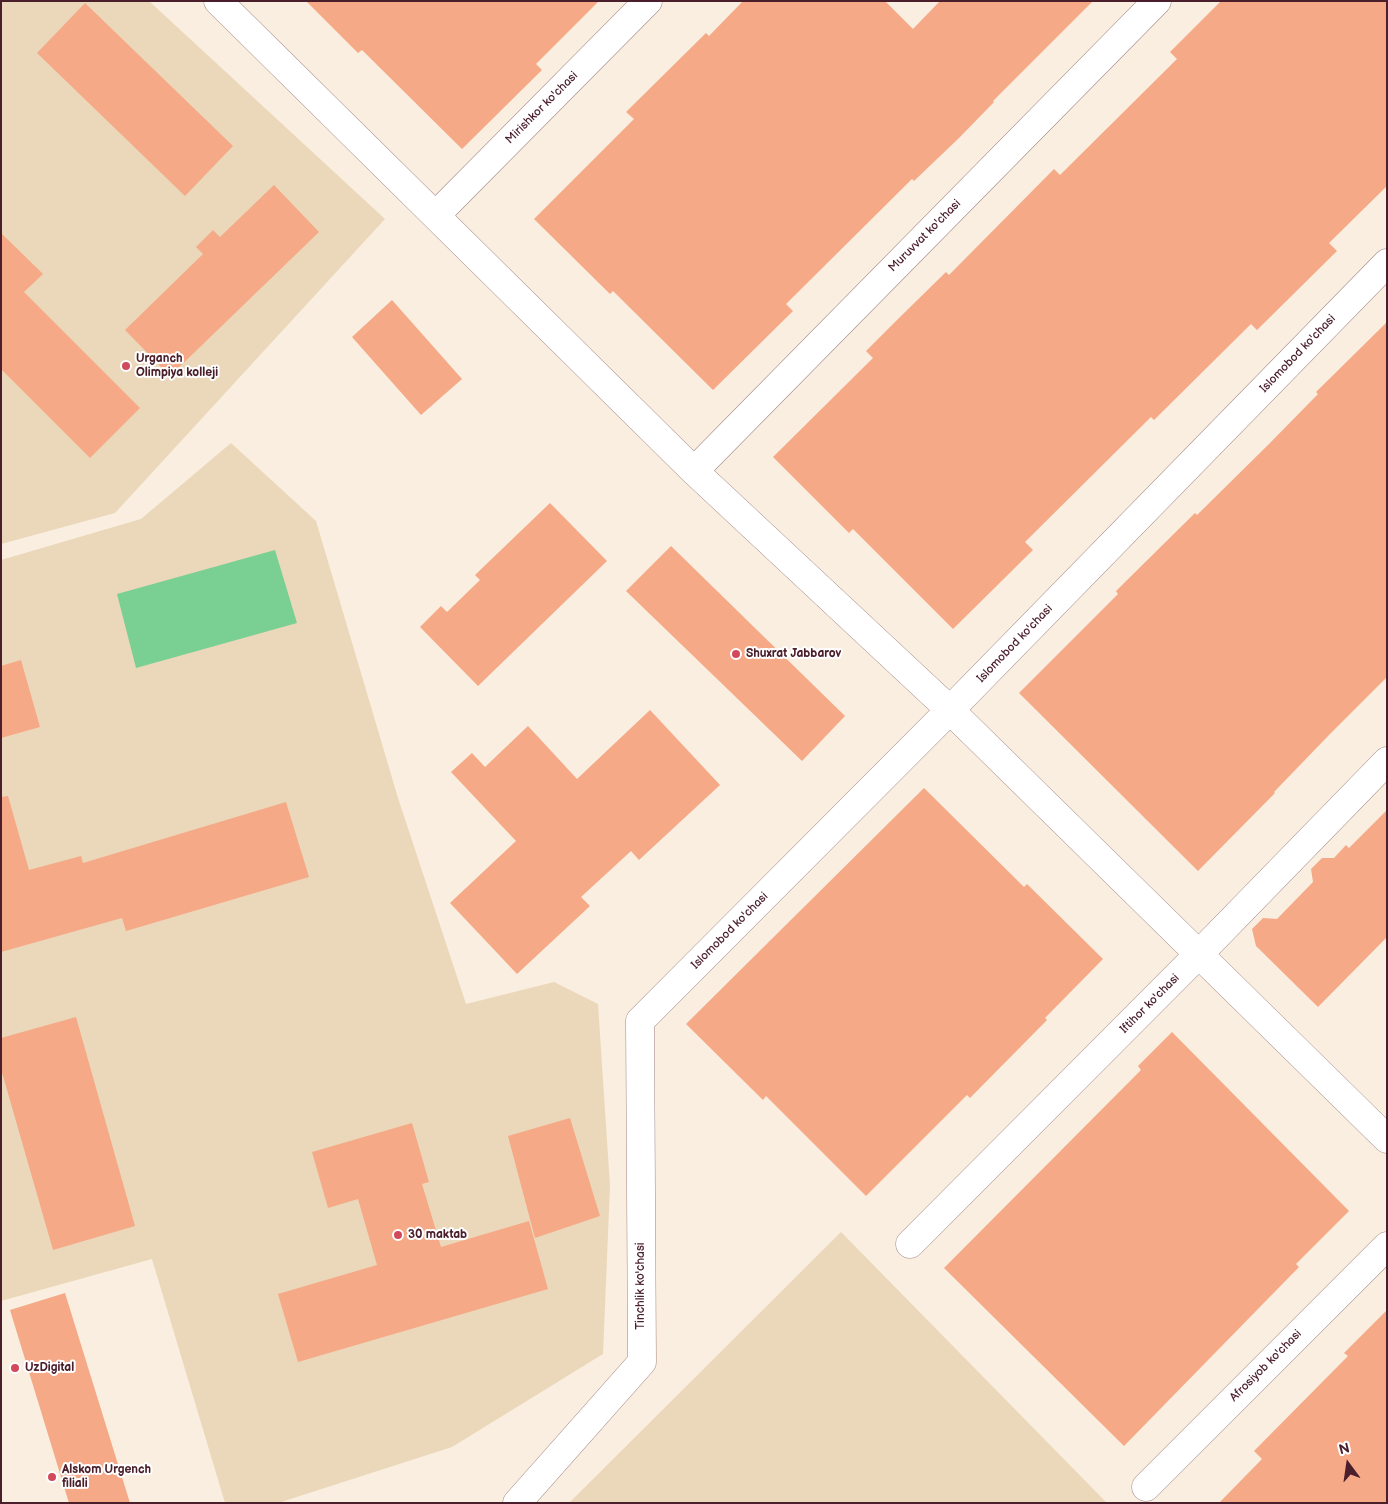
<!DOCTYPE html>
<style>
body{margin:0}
#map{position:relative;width:1388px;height:1504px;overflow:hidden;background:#f9eedf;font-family:"Balsamiq Sans",sans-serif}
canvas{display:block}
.frame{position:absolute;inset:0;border:2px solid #4a1f2b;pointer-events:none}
.north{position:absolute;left:1323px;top:1439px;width:50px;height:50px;-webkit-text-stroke:4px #fff;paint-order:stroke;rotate:346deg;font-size:14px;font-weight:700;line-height:20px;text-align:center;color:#4a1f2b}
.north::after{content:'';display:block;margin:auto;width:18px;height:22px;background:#4a1f2b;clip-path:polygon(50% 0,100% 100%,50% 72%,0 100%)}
</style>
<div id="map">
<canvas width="1388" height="1504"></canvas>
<div class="frame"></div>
<div class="north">N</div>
</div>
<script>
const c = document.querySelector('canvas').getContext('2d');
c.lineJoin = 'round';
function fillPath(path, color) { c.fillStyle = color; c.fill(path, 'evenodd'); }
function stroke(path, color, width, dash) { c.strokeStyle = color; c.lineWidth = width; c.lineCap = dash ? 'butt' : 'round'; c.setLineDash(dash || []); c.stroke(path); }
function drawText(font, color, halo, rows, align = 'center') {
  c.font = font + ' "Balsamiq Sans",sans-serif'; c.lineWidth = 4; c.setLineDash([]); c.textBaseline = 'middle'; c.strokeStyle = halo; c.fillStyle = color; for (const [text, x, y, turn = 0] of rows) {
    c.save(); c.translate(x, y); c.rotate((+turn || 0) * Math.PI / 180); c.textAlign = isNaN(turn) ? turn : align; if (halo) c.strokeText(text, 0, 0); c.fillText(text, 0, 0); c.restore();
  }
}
const built = new Path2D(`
 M 1,1 L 149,1 L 385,219 L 115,513 L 1,544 Z
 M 231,443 L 316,521 L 398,798 L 466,1004 L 554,982 L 598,1004 L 610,1186 L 603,1354 L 452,1447 L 278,1503 L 225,1503 L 152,1259 L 1,1301 L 1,560 L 141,519 Z
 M 841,1232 L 1107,1503 L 569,1503 Z`);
const green = new Path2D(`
 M 275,550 L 297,623 L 136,668 L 117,594 Z`);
const building = new Path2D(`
 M 306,1 L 599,1 L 536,64 L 542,70 L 462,149 L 362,50 L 358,53 Z
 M 743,1 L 885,1 L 913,29 L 940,1 L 1093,1 L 993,101 L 994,102 L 960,137 L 914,181 L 912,179 L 786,304 L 793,311 L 713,390 L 613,291 L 610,294 L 534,219 L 634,119 L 626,112 L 706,33 L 709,36 Z
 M 1221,1 L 1387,1 L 1387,186 L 1329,243 L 1337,251 L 1257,330 L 1251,324 L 1154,420 L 1151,417 L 1025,542 L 1033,550 L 953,629 L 853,529 L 849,533 L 773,457 L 873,358 L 866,351 L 900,317 L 946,272 L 949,275 L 1054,169 L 1060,175 L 1177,59 L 1170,52 Z
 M 85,3 L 233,146 L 185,196 L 37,53 Z
 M 274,185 L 319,232 L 170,376 L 125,330 L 203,254 L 196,247 L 213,230 L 220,237 Z
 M 1,233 L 43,274 L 24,292 L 140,408 L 90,458 L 1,369 Z
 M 392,300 L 462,379 L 421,415 L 352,337 Z
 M 1387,322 L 1387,677 L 1329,735 L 1274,792 L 1275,793 L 1198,871 L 1019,693 L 1118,594 L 1116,591 L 1195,513 L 1197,515 L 1269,444 L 1318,394 L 1316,392 Z
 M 550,503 L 607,561 L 478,686 L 420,627 L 441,606 L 447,612 L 480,580 L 475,575 Z
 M 671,546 L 845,716 L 802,761 L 626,591 Z
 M 21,660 L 40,727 L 1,738 L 1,666 Z
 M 650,710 L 720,785 L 639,860 L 631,851 L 581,897 L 590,906 L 517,974 L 450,903 L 516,841 L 451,772 L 472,753 L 485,767 L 528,726 L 577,779 Z
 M 924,788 L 1024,887 L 1027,884 L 1103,959 L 1045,1018 L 1047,1020 L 970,1098 L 967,1095 L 866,1196 L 766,1096 L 763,1100 L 686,1024 Z
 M 8,796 L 29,870 L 81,856 L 83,863 L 286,802 L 309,877 L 126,931 L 122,918 L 1,952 L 1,797 Z
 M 1387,810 L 1387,937 L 1318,1007 L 1256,946 L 1252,929 L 1263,918 L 1277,919 L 1313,882 L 1311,869 L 1322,858 L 1334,858 L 1346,845 L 1349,848 Z
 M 76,1017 L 135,1226 L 53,1250 L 1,1069 L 1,1038 Z
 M 1172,1032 L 1349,1211 L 1296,1264 L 1299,1267 L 1124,1446 L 944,1268 L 1141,1070 L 1138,1066 Z
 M 570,1118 L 600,1216 L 535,1238 L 508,1136 Z
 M 412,1123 L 429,1182 L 422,1184 L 441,1247 L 529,1221 L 548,1289 L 298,1362 L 278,1294 L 377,1265 L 358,1199 L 328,1208 L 312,1152 Z
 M 65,1293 L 130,1503 L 69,1503 L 10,1310 Z
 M 1387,1310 L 1387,1503 L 1219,1503 L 1262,1459 L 1254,1451 L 1348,1356 L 1344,1353 Z`);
const minor = new Path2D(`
 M 218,1 L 694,471 L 950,710 L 1387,1139
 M 436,215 L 648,1
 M 694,471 L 1157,1
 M 910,1244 L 1199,954 L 1387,761
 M 1146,1487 L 1387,1246
 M 517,1503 L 642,1362 L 640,1021 L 950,710 L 1387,263`);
const markers = [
 [126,366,5,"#d1495b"],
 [736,654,5,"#d1495b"],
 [398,1235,5,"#d1495b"],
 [15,1368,5,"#d1495b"],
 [52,1477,5,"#d1495b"]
];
const streetNames = [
 ["Mirishkor ko'chasi",542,108,-45],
 ["Muruvvat ko'chasi",925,236,-45],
 ["Islomobod ko'chasi",1298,354,-46],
 ["Islomobod ko'chasi",1015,644,-46],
 ["Islomobod ko'chasi",730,931,-45],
 ["Iftihor ko'chasi",1150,1004,-45],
 ["Tinchlik ko'chasi",641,1286,-90],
 ["Afrosiyob ko'chasi",1266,1366,-45]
];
const poiNames = [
 ["Urganch",136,359],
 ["Olimpiya kolleji",136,373],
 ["Shuxrat Jabbarov",746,654],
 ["30 maktab",408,1235],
 ["UzDigital",25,1368],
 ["Alskom Urgench",62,1470],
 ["filiali",62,1484]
];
fillPath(built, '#ebd8ba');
fillPath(green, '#7acf92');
fillPath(building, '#f5a986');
stroke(minor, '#a28685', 29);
stroke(minor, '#fff', 28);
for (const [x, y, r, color] of markers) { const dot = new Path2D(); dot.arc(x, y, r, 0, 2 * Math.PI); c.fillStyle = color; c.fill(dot); stroke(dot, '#fff', 2); }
drawText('12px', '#4a1f2b', '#fff', streetNames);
drawText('bold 12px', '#4a1f2b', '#fff', poiNames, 'left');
</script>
